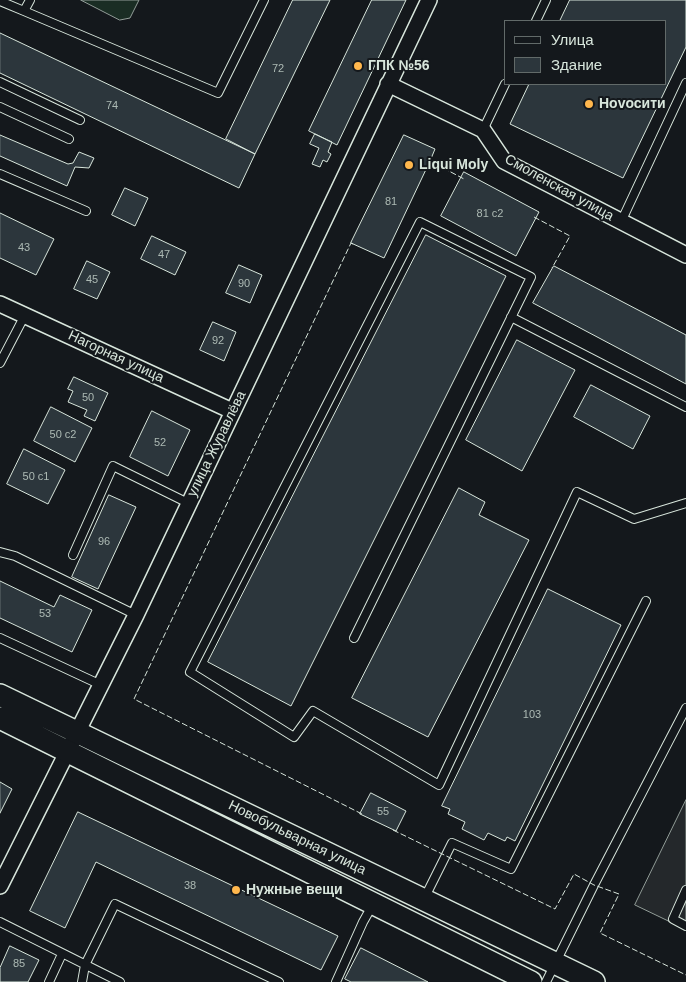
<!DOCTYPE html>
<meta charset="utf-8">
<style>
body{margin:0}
#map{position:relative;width:686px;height:982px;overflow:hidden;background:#14181c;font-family:Arial,sans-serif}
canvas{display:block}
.legend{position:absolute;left:504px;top:20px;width:162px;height:65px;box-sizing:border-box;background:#14181c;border:1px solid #626a69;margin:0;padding:6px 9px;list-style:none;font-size:15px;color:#d8e6dc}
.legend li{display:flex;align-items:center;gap:10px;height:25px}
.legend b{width:25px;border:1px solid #626a69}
</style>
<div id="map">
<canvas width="686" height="982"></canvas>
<ul class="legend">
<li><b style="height:6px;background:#14181c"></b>Улица</li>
<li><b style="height:14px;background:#2c363c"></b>Здание</li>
</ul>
</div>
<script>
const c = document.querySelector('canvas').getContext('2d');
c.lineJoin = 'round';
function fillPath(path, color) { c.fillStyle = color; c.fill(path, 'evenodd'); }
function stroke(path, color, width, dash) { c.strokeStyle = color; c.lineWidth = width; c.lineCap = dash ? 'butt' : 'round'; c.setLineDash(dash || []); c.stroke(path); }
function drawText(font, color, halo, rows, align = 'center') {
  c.font = font + ' Arial,sans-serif'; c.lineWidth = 4; c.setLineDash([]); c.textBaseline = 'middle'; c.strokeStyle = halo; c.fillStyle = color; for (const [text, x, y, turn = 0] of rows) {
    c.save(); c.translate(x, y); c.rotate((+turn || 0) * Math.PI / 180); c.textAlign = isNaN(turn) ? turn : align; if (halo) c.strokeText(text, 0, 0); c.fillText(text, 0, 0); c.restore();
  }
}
const green = new Path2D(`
 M 81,0 L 139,0 L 130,18 L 120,20 Z`);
const parking = new Path2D(`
 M 686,800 L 686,927 L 685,929 L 635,905 Z`);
const building = new Path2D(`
 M 293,0 L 330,0 L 255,154 L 226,139 Z
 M 372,0 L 406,0 L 337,145 L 309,131 Z
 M 570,0 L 686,0 L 686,47 L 623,178 L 510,124 L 529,84 L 665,84 L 665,21 L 560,21 Z
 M 0,33 L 255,154 L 239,188 L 0,73 Z
 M 315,134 L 332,142 L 328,152 L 331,154 L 327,162 L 323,160 L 320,167 L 312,164 L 319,148 L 310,144 Z
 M 0,135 L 68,164 L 73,163 L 79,152 L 94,158 L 89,168 L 75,167 L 67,186 L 0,156 Z
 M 404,135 L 435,149 L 430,161 L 384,258 L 351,243 Z
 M 464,172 L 539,212 L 516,256 L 441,216 Z
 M 125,188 L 148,198 L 135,226 L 112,215 Z
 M 0,213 L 54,239 L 36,275 L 0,258 Z
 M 426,235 L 506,276 L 291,706 L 208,662 Z
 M 152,236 L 186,252 L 175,275 L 141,259 Z
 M 87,261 L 110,272 L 97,299 L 74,289 Z
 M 239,265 L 262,275 L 250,303 L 226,293 Z
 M 554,266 L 686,335 L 686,384 L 533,303 Z
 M 213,322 L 236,332 L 224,361 L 200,350 Z
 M 517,340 L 575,370 L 522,471 L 466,440 Z
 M 74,377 L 108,393 L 95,421 L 84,416 L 87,410 L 68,402 L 73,391 L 68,389 Z
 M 591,385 L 650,416 L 633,449 L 574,417 Z
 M 51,407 L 92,428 L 75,462 L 34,441 Z
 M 152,411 L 190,430 L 168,476 L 130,457 Z
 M 24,449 L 65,470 L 48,504 L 7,484 Z
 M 459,488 L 485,502 L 479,515 L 529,540 L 428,737 L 352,698 Z
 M 109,495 L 136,507 L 98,589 L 72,577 Z
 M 0,581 L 54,607 L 60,595 L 92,610 L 72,652 L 0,618 Z
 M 548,589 L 621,625 L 515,841 L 507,837 L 505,841 L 488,833 L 484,840 L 462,829 L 465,822 L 448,814 L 450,809 L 442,806 Z
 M 0,782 L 12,789 L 0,813 Z
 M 371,793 L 406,811 L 396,831 L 360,814 Z
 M 78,812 L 338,936 L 321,970 L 96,862 L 65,928 L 30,911 Z
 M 10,946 L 39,960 L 28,982 L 0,982 L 0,968 Z
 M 361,948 L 428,982 L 351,982 L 345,979 Z`);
const lane = new Path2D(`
 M 0,1 L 24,11 L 30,0
 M 24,11 L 218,93 L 264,0
 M 536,21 L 546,0
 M 0,82 L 80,120
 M 0,107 L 69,139
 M 483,130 L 505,84
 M 0,174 L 86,211
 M 621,222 L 686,83
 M 511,317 L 686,407
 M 0,363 L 25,315
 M 0,552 L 15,556 L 136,615
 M 73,555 L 113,466 L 188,503
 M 0,638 L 101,685
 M 354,638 L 531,277 L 420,222 L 190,672 L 294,737 L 313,711 L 439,785 L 577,492 L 634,519 L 686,503
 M 686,890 L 673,919 L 686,926
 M 424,899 L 452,843 L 511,869 L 646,601
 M 0,922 L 120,982
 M 49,982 L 62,954
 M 82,982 L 85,965 L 115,904 L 279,982
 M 336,982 L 363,922 L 372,906
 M 546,982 L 594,885 L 686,708`);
const street = new Path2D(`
 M 388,84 L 483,130 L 504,161 L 686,255
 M 0,304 L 232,411
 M 0,886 L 136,615 L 429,0`);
const secondary = new Path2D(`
 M 0,695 L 594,982
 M 0,718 L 531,982`);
const fence = new Path2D(`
 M 429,163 L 430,161 L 464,179
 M 534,217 L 570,236 L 552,268
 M 353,244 L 351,243 L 134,699 L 362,814
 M 393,830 L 555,909 L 574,874 L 594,885 L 619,894 L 600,933 L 686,975`);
const markers = [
 [358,66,5,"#ffb74d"],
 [589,104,5,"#ffb74d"],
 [409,165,5,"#ffb74d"],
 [236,890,5,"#ffb74d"]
];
const numberNames = [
 ["72",278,69],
 ["74",112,106],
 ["81",391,202],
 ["81 с2",490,214],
 ["43",24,248],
 ["47",164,255],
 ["45",92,280],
 ["90",244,284],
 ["92",218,341],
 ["50",88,398],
 ["50 с2",63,435],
 ["52",160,443],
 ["50 с1",36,477],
 ["96",104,542],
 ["53",45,614],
 ["103",532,715],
 ["55",383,812],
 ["38",190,886],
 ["85",19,964]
];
const poiNames = [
 ["ГПК №56",368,66],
 ["Ноvосити",599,104],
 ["Liqui Moly",419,165],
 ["Нужные вещи",246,890]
];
const streetNames = [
 ["Смоленская улица",559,188,29],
 ["Нагорная улица",116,357,25],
 ["улица Журавлёва",217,444,-64],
 ["Новобульварная улица",297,838,26]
];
fillPath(green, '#1a2d24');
stroke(green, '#939e99', 1);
fillPath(parking, '#24282b');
stroke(parking, '#939e99', 1);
fillPath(building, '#2c363c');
stroke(building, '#d8e6dc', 1);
stroke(lane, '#d8e6dc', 10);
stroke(street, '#d8e6dc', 18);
stroke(secondary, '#d8e6dc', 24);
stroke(lane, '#14181c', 8);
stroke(street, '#14181c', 15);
stroke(secondary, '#14181c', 21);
stroke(fence, '#d8e6dc', 1, [6, 2.5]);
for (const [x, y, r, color] of markers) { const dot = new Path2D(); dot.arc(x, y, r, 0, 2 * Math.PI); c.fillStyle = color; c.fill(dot); stroke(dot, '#14181c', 2); }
drawText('11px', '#adbab4', null, numberNames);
drawText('bold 14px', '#d8e6dc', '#14181c', poiNames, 'left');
drawText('14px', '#d8e6dc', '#14181c', streetNames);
</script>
